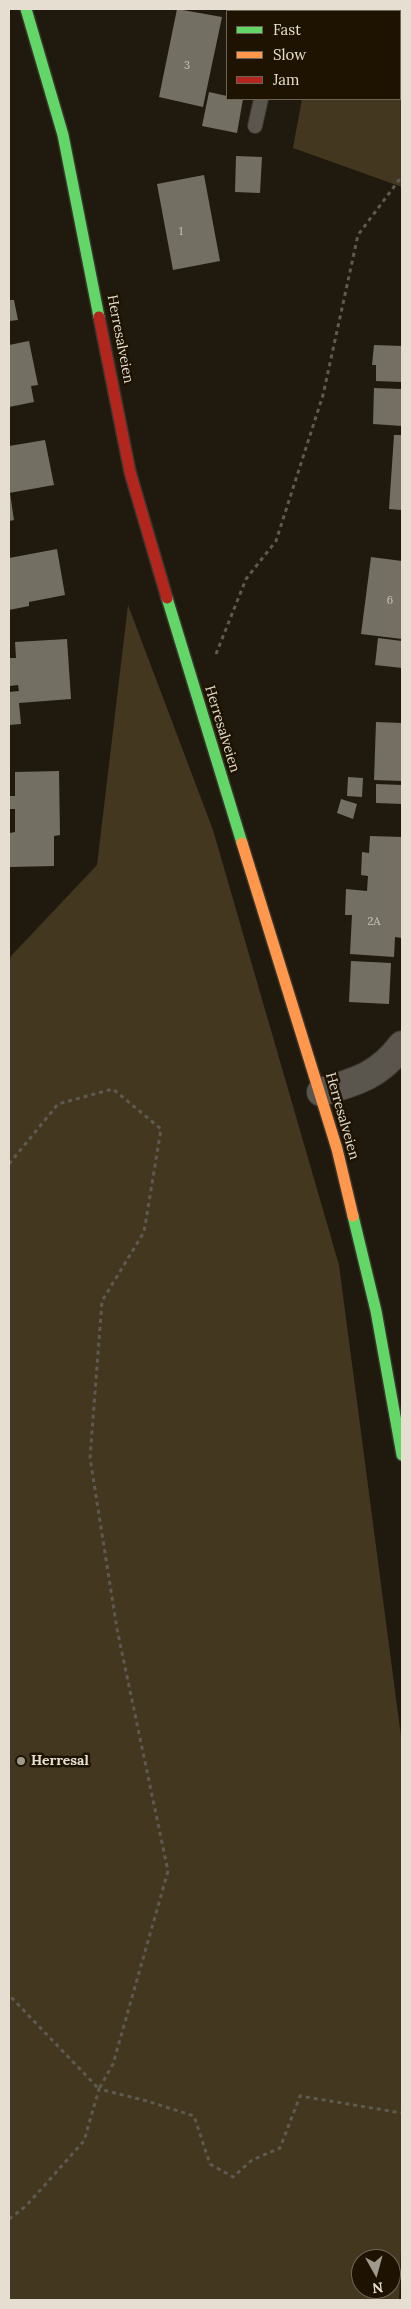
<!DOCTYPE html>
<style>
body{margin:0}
#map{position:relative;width:411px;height:2309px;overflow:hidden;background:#1f1a0d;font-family:Lora,serif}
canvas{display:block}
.frame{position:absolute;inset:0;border:10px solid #e6dfd1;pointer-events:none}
.legend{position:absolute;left:226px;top:10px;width:175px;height:90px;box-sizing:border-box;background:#1d1300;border:1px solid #6d6554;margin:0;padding:6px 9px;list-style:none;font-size:15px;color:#e6dfd1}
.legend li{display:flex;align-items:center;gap:10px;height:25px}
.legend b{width:25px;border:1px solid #6d6554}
.north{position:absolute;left:351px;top:2249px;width:50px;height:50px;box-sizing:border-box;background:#1d1300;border:1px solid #6d6554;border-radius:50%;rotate:173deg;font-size:14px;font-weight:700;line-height:20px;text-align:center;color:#e6dfd1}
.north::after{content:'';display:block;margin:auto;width:18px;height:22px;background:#a09a8c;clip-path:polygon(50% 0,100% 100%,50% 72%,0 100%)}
</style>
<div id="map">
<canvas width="411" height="2309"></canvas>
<div class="frame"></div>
<ul class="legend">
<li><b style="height:6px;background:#63d668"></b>Fast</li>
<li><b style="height:6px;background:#ff974d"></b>Slow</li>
<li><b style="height:6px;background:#b3261e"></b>Jam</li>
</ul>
<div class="north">N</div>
</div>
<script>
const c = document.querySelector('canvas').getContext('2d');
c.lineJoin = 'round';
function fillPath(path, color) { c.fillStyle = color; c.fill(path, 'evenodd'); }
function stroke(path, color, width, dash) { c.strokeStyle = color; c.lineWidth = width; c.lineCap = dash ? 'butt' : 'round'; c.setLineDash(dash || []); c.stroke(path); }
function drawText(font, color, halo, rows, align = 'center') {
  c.font = font + ' Lora,serif'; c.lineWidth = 5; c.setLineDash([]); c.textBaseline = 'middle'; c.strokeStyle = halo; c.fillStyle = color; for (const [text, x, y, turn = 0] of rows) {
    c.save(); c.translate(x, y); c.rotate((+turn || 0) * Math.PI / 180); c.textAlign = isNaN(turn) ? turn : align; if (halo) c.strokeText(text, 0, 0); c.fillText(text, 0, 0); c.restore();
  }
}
const green = new Path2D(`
 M 318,9 L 402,9 L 402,187 L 293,148 L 302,99 L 400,99 L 400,11 L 318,11 Z
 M 128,605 L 213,830 L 339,1265 L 402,1744 L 402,2222 L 399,2300 L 9,2300 L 9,963 L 11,956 L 97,865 ZM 361,2259 L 391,2259 L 391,2289 L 361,2289 Z`);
const building = new Path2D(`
 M 177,9 L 222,17 L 203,107 L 159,97 Z
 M 209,92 L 227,96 L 227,99 L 243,99 L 237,133 L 202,126 Z
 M 236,156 L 262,157 L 260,193 L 235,192 Z
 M 204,175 L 220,261 L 173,270 L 157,184 Z
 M 9,300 L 14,300 L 18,320 L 9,321 Z
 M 29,341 L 38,385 L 31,386 L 34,402 L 9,407 L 9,345 Z
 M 374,345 L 402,346 L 402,382 L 376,381 L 376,365 L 372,365 Z
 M 374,388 L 402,389 L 402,426 L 373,424 Z
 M 394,435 L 402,435 L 402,510 L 389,509 Z
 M 45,440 L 54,485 L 9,493 L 9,446 Z
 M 10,493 L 14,520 L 9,521 L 9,494 Z
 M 57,549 L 65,595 L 29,602 L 29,606 L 9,610 L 9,558 Z
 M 371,557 L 402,561 L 402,639 L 361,634 Z
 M 378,638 L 402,641 L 402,668 L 375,665 Z
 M 67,639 L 71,699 L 19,703 L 21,724 L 9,725 L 9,692 L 19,691 L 18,685 L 10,686 L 9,675 L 9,658 L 16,658 L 15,642 Z
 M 376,722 L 402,723 L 402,781 L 374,780 Z
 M 59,771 L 60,835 L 54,836 L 54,866 L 10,867 L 10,833 L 15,832 L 15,809 L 9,809 L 9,796 L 15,796 L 15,772 Z
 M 348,777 L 363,778 L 362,797 L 347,796 Z
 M 376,784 L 402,785 L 402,804 L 376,803 Z
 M 341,799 L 357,804 L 353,819 L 337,813 Z
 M 370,836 L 402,837 L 402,938 L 395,937 L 394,957 L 350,954 L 352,915 L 345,915 L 346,889 L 367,891 L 368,876 L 361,875 L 362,852 L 369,853 Z
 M 351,961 L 391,963 L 389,1004 L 349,1002 Z`);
const path = new Path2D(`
 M 394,11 L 394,9
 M 400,80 L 402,104
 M 216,654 L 246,579 L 276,541 L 323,395 L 358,235 L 402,176
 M 9,1164 L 58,1104 L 113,1089 L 161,1129 L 144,1232 L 102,1301 L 90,1458 L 117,1629 L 168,1871 L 113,2064 L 99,2089 L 9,1995
 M 9,2219 L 26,2206 L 84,2141 L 99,2089 L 147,2101 L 194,2116 L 210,2164 L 233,2177 L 252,2160 L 280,2148 L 300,2096 L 402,2113`);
const lane = new Path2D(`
 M 275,11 L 276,9
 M 255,126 L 261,99`);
const street = new Path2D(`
 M 321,1092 C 355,1082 379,1076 402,1045`);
const fast = new Path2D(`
 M 26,9 L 63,135 L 99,317
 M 167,598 L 242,843
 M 353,1216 L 376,1311 L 402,1455`);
const slow = new Path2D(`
 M 242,843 L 337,1149 L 353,1216`);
const jam = new Path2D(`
 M 99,317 L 130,472 L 167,598`);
const markers = [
 [21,1761,5,"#a09a8c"]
];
const numberNames = [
 ["3",187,66],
 ["1",181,232],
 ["6",390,601],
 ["2A",374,922]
];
const streetNames = [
 ["Herresalveien",120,339,79],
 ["Herresalveien",222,729,73],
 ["Herresalveien",342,1116,74]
];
const poiNames = [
 ["Herresal",31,1761]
];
fillPath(green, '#43381f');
fillPath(building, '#746f63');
stroke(lane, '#3a352d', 16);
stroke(street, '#3a352d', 30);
stroke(fast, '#3a352d', 14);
stroke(slow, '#3a352d', 14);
stroke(jam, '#3a352d', 14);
stroke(path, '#5e5a51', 3, [4, 4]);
stroke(lane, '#5b564d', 14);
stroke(street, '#5b564d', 28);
stroke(fast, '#63d668', 11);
stroke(slow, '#ff974d', 11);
stroke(jam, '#b3261e', 11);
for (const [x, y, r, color] of markers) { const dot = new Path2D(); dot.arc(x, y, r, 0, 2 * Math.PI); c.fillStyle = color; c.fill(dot); stroke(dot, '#1d1300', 2); }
drawText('11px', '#cac3b6', null, numberNames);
drawText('14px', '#e6dfd1', '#1d1300', streetNames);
drawText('bold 14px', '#e6dfd1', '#1d1300', poiNames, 'left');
</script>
